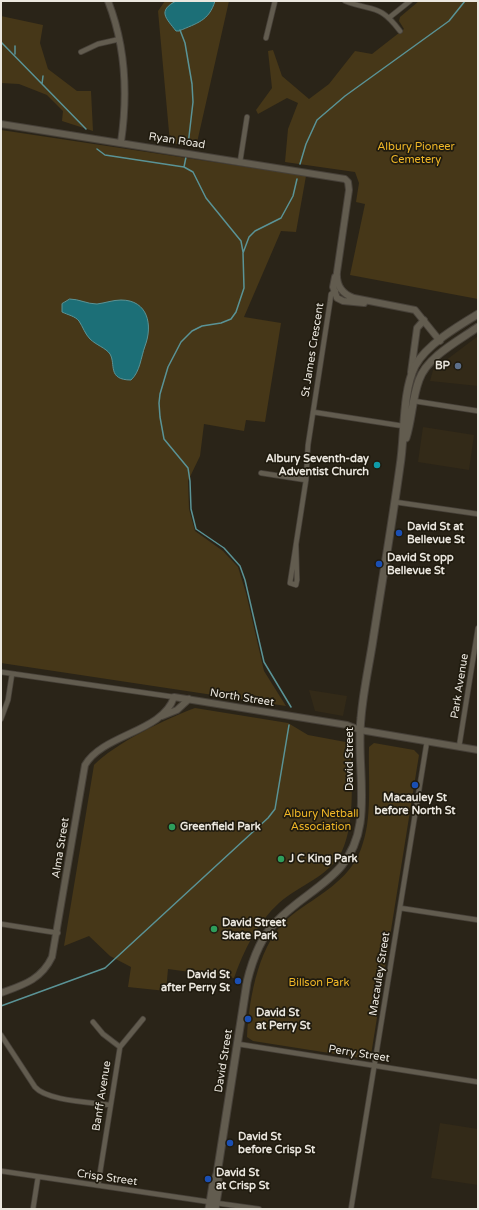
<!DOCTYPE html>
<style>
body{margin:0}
#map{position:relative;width:479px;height:1210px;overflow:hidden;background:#2a2418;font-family:"Varela Round",sans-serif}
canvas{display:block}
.frame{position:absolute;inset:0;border:2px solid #ebe7df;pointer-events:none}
</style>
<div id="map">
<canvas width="479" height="1210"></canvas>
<div class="frame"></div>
</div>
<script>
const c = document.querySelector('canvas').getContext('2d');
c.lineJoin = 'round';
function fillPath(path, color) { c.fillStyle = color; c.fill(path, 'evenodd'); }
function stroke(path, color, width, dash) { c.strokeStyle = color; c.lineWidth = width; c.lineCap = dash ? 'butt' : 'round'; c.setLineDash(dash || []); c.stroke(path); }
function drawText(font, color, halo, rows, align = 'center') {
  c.font = font + ' "Varela Round",sans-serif'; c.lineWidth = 3.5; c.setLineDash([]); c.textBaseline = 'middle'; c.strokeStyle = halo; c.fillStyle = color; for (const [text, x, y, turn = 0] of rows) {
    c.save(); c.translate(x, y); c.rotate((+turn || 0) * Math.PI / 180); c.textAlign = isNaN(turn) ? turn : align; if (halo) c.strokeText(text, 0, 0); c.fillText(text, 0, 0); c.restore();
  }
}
const built = new Path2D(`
 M 478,336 L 478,386 L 430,381 L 433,370 Z
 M 423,427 L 474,435 L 469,470 L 418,462 Z
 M 309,690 L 347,696 L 343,716 L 315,711 Z
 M 440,1123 L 478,1129 L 478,1185 L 431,1178 Z`);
const green = new Path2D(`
 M 165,1 L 229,1 L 196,147 L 170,143 L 158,11 Z
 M 419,1 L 478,1 L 478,299 L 350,275 L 365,204 L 356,202 L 359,183 L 355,172 L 285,162 L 288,129 L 298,103 L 287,98 L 258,114 L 256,110 L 272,88 L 268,51 L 273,50 L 282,76 L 309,99 L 329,84 L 355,51 L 372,54 L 404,29 L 399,21 L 400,17 Z
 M 1,16 L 43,25 L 40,43 L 48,69 L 77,91 L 91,91 L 93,131 L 62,121 L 63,111 L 47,95 L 19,84 L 1,83 Z
 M 1,130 L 306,176 L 296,232 L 281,231 L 244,317 L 281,323 L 265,422 L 246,420 L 244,431 L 204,424 L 200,456 L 188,481 L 189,509 L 195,531 L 223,551 L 238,567 L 246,593 L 264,671 L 286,706 L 1,663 Z
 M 195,708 L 288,723 L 308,735 L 351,743 C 351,776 356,821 342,851 C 329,877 299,885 279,903 C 257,923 244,950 234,978 L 168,969 L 166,991 L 128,987 L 131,967 L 110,956 L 89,936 L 64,946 L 94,765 C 114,744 167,718 195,708 Z
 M 374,743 L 414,750 L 419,755 L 371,1055 L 361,1058 L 253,1041 L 247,1037 C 249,997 259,940 292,915 C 318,895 348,882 361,849 C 373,818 368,780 369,747 Z`);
const water = new Path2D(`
 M 176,1 L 215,1 C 209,21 197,23 179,31 L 176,31 C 166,18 157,11 176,1 Z
 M 70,299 C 79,299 87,304 97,304 C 105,303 113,300 121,300 C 148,300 153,325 145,346 C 141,357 140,372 131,380 C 107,380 116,364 110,354 C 106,348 96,345 90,339 C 85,334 83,327 79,321 C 75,316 68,315 62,312 L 62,304 Z`);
const stream = new Path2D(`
 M 180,30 L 185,43 L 192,84 L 193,102 L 188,145
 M 1,42 L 86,129
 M 15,54 L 15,46
 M 42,84 L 43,76
 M 97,149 L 105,155 L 184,167
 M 186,157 L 184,167 L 193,172 L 206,198 L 241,241 L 243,252
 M 300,164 L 306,144 L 317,120 L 345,96 L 449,21 L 465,1
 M 291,707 L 264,662 L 245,580 L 240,566 L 224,548 L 196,529 L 191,509 L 190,481 L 188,468 L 164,439 L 160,417 L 159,403 L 160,394 L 168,367 L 181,342 L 192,331 L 202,326 L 221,323 L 231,319 L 236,312 L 244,288 L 243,253 L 249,237 L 255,231 L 281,218 L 293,196 L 297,179
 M 1,1006 L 105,968 L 268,818 L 275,809 L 289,725`);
const minor = new Path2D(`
 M 345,1 C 373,12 379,3 400,31
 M 390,17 L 410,1
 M 266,38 L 275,1
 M 81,52 L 98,44 L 120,39
 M 240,162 L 247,117
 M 414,401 L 478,411
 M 313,412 L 403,426
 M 261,473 L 306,480
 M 395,502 L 478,514
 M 296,544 L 297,580 L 296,585 L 290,583 L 306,480 L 308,445 L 330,302 L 331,294 L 336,291
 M 1,672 L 174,697
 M 1,719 L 8,700 L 12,674
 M 459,747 L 478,628
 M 400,908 L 478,920
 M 1,924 L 58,933
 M 93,1022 L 103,1034 L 120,1047 L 98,1185
 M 1,1035 L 35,1087 C 47,1101 91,1102 110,1105
 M 238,1044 L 478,1082
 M 120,1047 L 143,1019
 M 1,1171 L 210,1202
 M 216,1203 L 259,1209
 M 33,1209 L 38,1177
 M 351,1209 L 427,741`);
const tertiary = new Path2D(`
 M 108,1 C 126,47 128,94 121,142
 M 1,124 L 345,179 L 348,182 L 349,190 L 337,272 C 336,285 342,294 354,298 L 415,310 L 440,341
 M 335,277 L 333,287 L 337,298 L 343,301 L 364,303
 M 411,372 L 417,328 L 424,320
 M 162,716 L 177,710 L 189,699
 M 1,993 C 23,985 41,980 52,957 L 85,765 C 103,734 163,732 174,697 L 347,725 L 360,730 L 478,750`);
const secondary = new Path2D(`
 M 406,438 C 412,419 412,399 419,380 C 427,357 458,341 478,327
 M 209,1209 L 213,1184 L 217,1174 L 247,982 C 252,961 260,938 276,922 C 309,887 352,878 360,823 C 365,788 357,752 361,718 C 363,692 369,666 373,640 C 382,582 392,524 400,466 C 405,436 402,392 415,366 C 426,345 458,326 478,314
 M 215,1209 L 219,1185 L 217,1174`);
const markers = [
 [458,366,4,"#5c6f8a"],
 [377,465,4,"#0f9aa8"],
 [399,533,4,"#1a4fb4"],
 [379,564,4,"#1a4fb4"],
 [415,785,4,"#1a4fb4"],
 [172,827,4,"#2e9e5b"],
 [281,859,4,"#2e9e5b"],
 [214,929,4,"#2e9e5b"],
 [238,981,4,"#1a4fb4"],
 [248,1019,4,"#1a4fb4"],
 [230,1143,4,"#1a4fb4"],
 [208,1179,4,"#1a4fb4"]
];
const streetNames = [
 ["Ryan Road",177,141,9],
 ["St James Crescent",313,350,-81],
 ["Park Avenue",460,686,-81],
 ["North Street",242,698,9],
 ["David Street",350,759,-90],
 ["Alma Street",61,848,-81],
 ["Macauley Street",380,974,-81],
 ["Perry Street",359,1054,9],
 ["David Street",224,1061,-81],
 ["Banff Avenue",102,1096,-81],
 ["Crisp Street",107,1178,8]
];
const parkNames = [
 ["Albury Pioneer",416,147],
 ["Cemetery",416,160],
 ["Albury Netball",321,814],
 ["Association",321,827],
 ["Billson Park",319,983]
];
const poiNames = [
 ["BP",450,366,"right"],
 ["Albury Seventh-day",369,459,"right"],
 ["Adventist Church",369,472,"right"],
 ["David St at",407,527],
 ["Bellevue St",407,540],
 ["David St opp",387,558],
 ["Bellevue St",387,571],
 ["Macauley St",415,798,"center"],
 ["before North St",415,811,"center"],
 ["Greenfield Park",180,827],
 ["J C King Park",289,859],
 ["David Street",222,923],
 ["Skate Park",222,936],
 ["David St",230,975,"right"],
 ["after Perry St",230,988,"right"],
 ["David St",256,1013],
 ["at Perry St",256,1026],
 ["David St",238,1137],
 ["before Crisp St",238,1150],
 ["David St",216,1173],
 ["at Crisp St",216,1186]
];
fillPath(built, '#332a18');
fillPath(green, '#463718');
fillPath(water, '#1c6f77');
stroke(water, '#5a9396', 1);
stroke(stream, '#5a9396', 1.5);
stroke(minor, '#474139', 6);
stroke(tertiary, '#474139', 8);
stroke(secondary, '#474139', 9);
stroke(minor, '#625c4f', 4.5);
stroke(tertiary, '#625c4f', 6);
stroke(secondary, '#625c4f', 7);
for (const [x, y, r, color] of markers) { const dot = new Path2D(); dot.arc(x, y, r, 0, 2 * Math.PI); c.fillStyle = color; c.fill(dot); stroke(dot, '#201b0f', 1.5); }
drawText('11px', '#ebe7df', '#201b0f', streetNames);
drawText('11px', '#f0b727', '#201b0f', parkNames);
drawText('bold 11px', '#ebe7df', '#201b0f', poiNames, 'left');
</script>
